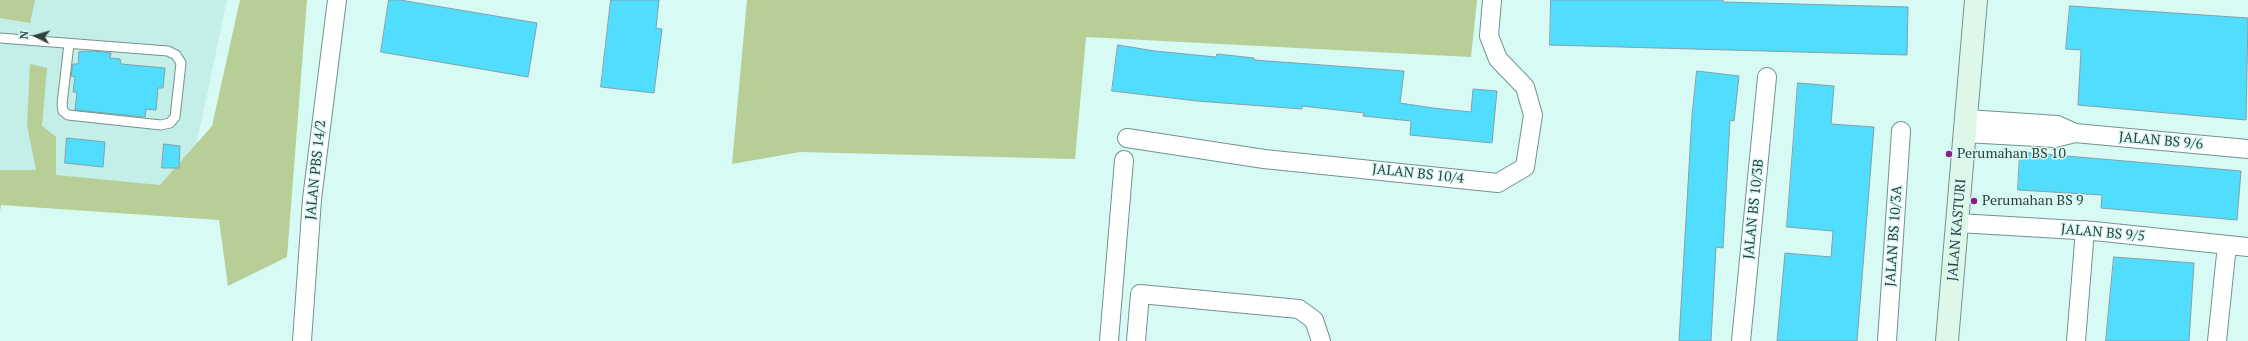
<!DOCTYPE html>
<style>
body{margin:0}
#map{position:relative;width:2248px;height:341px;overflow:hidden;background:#d7faf5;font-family:"PT Serif",serif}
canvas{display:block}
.north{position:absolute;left:16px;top:16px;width:40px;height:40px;-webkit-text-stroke:3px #d7faf5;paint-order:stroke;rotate:275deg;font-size:11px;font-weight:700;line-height:16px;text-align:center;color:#303e3c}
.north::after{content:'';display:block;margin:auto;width:14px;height:18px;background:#303e3c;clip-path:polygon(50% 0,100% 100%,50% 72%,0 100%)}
</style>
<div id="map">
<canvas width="2248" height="341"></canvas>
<div class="north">N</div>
</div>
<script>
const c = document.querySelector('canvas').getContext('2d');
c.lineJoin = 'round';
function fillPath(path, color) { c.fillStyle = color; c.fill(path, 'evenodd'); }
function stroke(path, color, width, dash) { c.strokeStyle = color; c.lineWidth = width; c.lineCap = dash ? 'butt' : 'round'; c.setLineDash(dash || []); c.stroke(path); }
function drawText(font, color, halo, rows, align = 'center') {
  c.font = font + ' "PT Serif",serif'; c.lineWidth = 3; c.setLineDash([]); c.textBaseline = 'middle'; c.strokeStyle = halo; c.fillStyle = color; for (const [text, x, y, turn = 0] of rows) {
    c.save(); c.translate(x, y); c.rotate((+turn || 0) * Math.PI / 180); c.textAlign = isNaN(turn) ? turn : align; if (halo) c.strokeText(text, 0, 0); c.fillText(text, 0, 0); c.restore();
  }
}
const built = new Path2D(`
 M 0,0 L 227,0 L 186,194 L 0,184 Z`);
const green = new Path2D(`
 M 0,0 L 35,0 L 30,23 L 0,18 Z
 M 240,0 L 307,0 L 287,257 L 228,286 L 219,220 L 1,205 L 0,212 L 0,170 L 36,170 L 27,125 L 30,64 L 47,68 L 42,126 L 56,137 L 56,175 L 160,185 L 212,126 Z
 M 747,0 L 1477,0 L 1471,57 L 1086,37 L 1075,159 L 800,152 L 732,164 Z`);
const building = new Path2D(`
 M 389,0 L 400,0 L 537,23 L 528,77 L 381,52 Z
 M 611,0 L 659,0 L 656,28 L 662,29 L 654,93 L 601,87 Z
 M 1551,0 L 1723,0 L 1723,2 L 1908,7 L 1907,55 L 1550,45 Z
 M 2070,6 L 2248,18 L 2246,120 L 2078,105 L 2081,50 L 2066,49 Z
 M 1118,45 L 1155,51 L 1216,57 L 1217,54 L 1254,58 L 1254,60 L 1404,71 L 1400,103 L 1433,108 L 1471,112 L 1473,89 L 1497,91 L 1492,143 L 1410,135 L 1411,121 L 1363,116 L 1364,113 L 1302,106 L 1302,109 L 1197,101 L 1112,91 Z
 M 94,51 L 111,53 L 110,58 L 120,59 L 121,64 L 165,68 L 163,88 L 158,88 L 156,110 L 146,109 L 145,117 L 75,110 L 77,92 L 73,92 L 75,77 L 71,76 L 73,64 L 78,64 L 79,52 Z
 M 1697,71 L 1739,76 L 1734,121 L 1730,120 L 1723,248 L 1716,247 L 1711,341 L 1679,341 L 1692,116 Z
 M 1798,83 L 1834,86 L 1831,124 L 1874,127 L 1857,341 L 1777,341 L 1785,253 L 1831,257 L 1833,231 L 1787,227 Z
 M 67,138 L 105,142 L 103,167 L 65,163 Z
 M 164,144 L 180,146 L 179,168 L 162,168 Z
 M 2020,152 L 2241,171 L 2237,220 L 2101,208 L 2102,195 L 2018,190 Z
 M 2114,257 L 2194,263 L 2189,341 L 2106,341 Z`);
const lane = new Path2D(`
 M 0,38 L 168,51 L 176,55 L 181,63 L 175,117 L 170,123 L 161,125 L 68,115 L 63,111 L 62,104 L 69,44`);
const street = new Path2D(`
 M 1967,119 L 2057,125 L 2075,133
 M 1965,133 L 2055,138 L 2075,133 L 2248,149
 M 1127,138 L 1264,159 L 1498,183 L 1525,167 L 1533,115 L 1525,87 L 1498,59 L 1489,36 L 1492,0
 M 1958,223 L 2094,231 L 2248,247
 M 302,341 L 312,199 L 337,0
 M 1109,341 L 1124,160
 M 1136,341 L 1140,294 L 1299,309 L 1314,320 L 1321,341
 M 1741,341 L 1767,77
 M 1887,341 L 1901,131
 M 2076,341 L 2085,230
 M 2217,341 L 2227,245`);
const secondary = new Path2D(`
 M 1947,341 L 1976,0`);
const markers = [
 [1949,154,4,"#8f1d7e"],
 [1974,201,4,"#8f1d7e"]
];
const streetNames = [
 ["JALAN BS 9/6",2161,141,5],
 ["JALAN PBS 14/2",316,170,-84],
 ["JALAN BS 10/4",1418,174,6],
 ["JALAN BS 10/3B",1754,209,-84],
 ["JALAN KASTURI",1957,230,-85],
 ["JALAN BS 9/5",2103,233,5],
 ["JALAN BS 10/3A",1894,236,-86]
];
const poiNames = [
 ["Perumahan BS 10",1957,154],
 ["Perumahan BS 9",1982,201]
];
fillPath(built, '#c4efe9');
fillPath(green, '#b7ce97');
fillPath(building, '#51defe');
stroke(building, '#81a0a8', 1);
stroke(lane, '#72938e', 11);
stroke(street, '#72938e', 20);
stroke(secondary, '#72938e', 24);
stroke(lane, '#fff', 9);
stroke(street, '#fff', 18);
stroke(secondary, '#def7e8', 22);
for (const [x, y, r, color] of markers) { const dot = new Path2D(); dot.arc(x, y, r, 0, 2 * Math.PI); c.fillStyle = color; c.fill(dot); stroke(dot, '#d7faf5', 1.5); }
drawText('14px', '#303e3c', '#d7faf5', streetNames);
drawText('14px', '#303e3c', '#d7faf5', poiNames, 'left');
</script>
